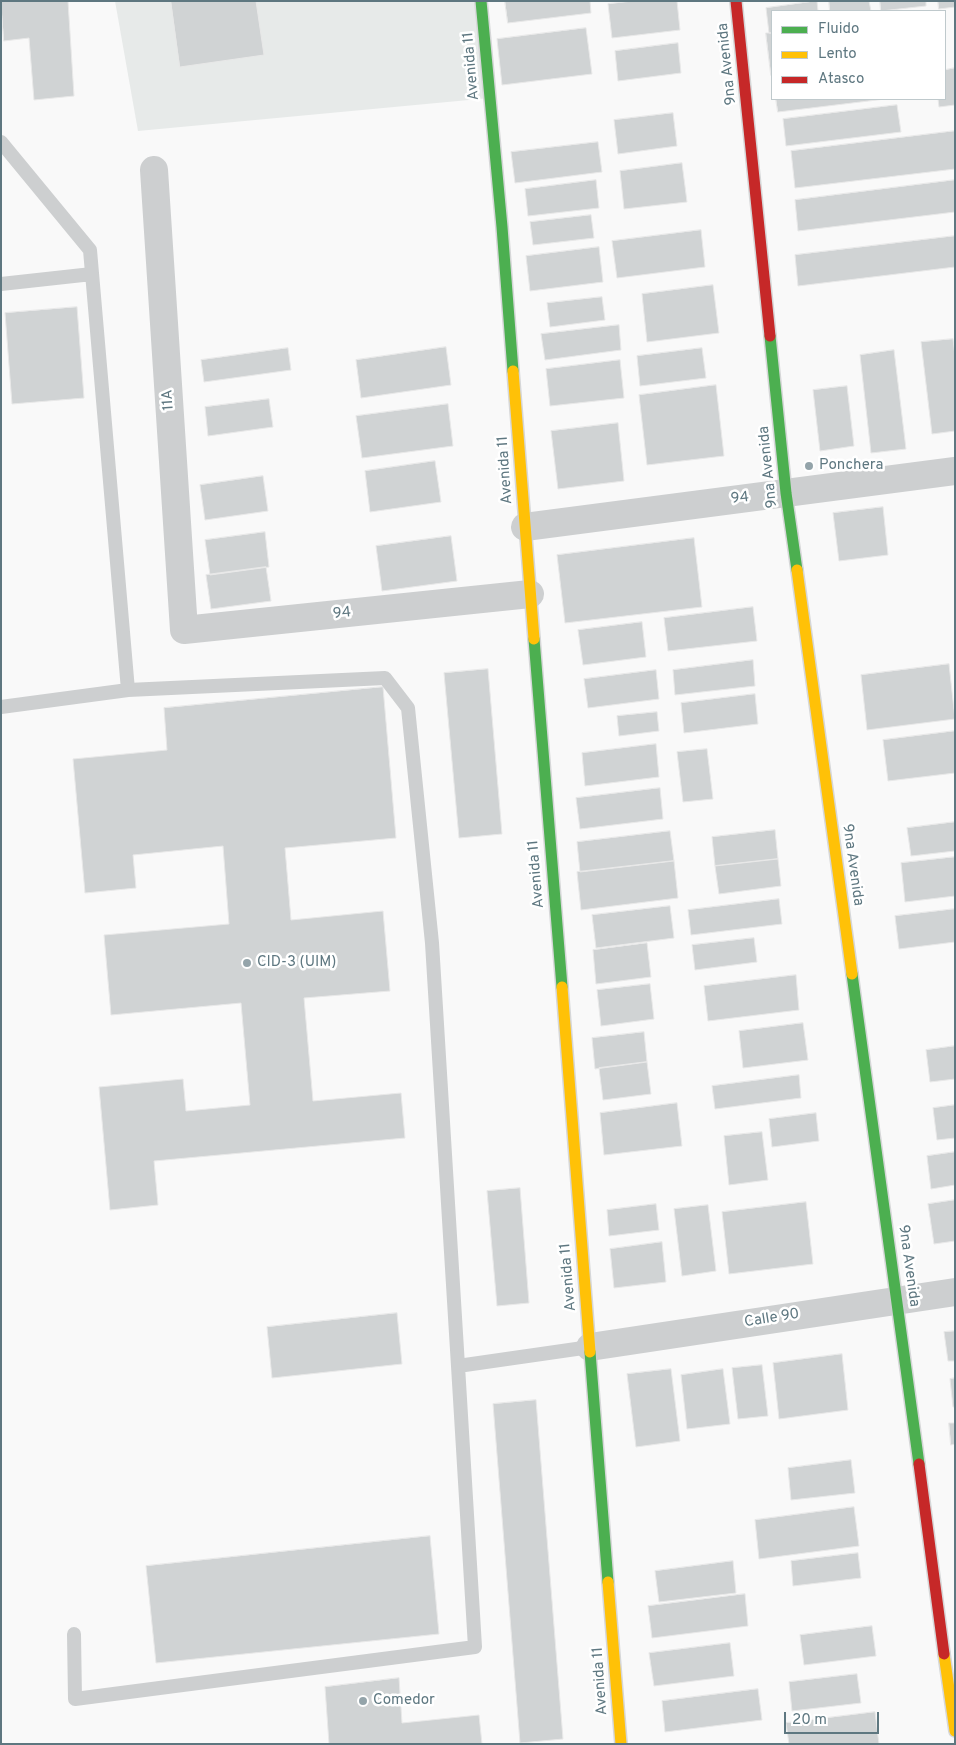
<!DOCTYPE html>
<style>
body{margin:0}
#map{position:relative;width:956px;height:1745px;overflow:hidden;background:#f9f9f9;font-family:Overpass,sans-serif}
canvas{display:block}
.frame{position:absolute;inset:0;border:2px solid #5e7780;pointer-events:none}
.legend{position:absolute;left:771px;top:10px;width:175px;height:90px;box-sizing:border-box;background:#fff;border:1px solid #bfc9cc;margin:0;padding:6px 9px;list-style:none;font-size:15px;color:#5e7780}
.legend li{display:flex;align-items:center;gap:10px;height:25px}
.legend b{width:25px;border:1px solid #bfc9cc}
.scale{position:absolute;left:784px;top:1712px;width:95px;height:22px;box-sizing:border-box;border:2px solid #5e7780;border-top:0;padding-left:6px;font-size:15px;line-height:18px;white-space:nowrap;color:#5e7780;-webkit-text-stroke:4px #fff;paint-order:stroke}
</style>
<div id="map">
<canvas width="956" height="1745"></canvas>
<div class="frame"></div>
<ul class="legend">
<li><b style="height:6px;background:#4caf50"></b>Fluido</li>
<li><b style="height:6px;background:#ffc107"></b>Lento</li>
<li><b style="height:6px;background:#c62828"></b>Atasco</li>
</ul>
<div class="scale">20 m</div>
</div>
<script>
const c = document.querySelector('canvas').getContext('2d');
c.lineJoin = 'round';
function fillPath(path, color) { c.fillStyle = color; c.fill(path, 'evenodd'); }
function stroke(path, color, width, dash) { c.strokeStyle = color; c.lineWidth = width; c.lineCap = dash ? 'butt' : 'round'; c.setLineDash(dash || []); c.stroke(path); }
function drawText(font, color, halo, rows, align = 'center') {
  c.font = font + ' Overpass,sans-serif'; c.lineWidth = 5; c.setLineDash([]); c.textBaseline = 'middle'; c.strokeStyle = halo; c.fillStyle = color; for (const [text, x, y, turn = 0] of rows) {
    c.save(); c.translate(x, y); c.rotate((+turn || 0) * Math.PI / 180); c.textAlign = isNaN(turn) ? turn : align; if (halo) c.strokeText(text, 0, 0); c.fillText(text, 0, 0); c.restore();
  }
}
const built = new Path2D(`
 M 115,1 L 481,1 L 490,98 L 138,131 Z`);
const building = new Path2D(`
 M 1,1 L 68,1 L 74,96 L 34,100 L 29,38 L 4,41 Z
 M 171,1 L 256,1 L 264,55 L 180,67 Z
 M 505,1 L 590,1 L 591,13 L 508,23 Z
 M 634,1 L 677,1 L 680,30 L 612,38 L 608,4 Z
 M 817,1 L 818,11 L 772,11 L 772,33 L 769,33 L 766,8 Z
 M 829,1 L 869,1 L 871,11 L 830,11 Z
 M 880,1 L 926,1 L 926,6 L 881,11 Z
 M 938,1 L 955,1 L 955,7 L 939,9 Z
 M 586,28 L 592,74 L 502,85 L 497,39 Z
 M 766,33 L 772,33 L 772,74 L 771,75 Z
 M 678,43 L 681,73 L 618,81 L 615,51 Z
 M 955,68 L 955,105 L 939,107 L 938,99 L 945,99 L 945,70 Z
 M 776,99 L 885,99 L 778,112 Z
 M 897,105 L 901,132 L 786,146 L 783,119 Z
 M 673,113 L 677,146 L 618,154 L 614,120 Z
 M 955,131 L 955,169 L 795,188 L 791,151 Z
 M 598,142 L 602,172 L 515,183 L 511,152 Z
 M 682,163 L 687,202 L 624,209 L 620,171 Z
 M 596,180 L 599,208 L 528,216 L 525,189 Z
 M 955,180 L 955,212 L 798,231 L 795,200 Z
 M 591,215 L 594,238 L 533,245 L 530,222 Z
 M 701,230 L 705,267 L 617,278 L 612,241 Z
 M 955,236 L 955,267 L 798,286 L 795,255 Z
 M 599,247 L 603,282 L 530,291 L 526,256 Z
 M 713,285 L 719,333 L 647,342 L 642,294 Z
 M 602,297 L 605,320 L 550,327 L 547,303 Z
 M 77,307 L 84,398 L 12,404 L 5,313 Z
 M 619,325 L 621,350 L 545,360 L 541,334 Z
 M 953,339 L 955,356 L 955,431 L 932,434 L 921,342 Z
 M 446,347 L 451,385 L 361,398 L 356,360 Z
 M 288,348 L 291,370 L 204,382 L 201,360 Z
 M 702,348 L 706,378 L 640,386 L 637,356 Z
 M 894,350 L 906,449 L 871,453 L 860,355 Z
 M 620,360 L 624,398 L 550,406 L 546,369 Z
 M 716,385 L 724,456 L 647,465 L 639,395 Z
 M 847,386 L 854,446 L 820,451 L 813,390 Z
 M 269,399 L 273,427 L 208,436 L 205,407 Z
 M 448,404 L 453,446 L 362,458 L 356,416 Z
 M 618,423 L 624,481 L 558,489 L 551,431 Z
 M 435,461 L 441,502 L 370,512 L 365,471 Z
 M 263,476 L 268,511 L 205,520 L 200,485 Z
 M 883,507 L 888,555 L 839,561 L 833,513 Z
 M 265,532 L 269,567 L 210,575 L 205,540 Z
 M 451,536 L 457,581 L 382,591 L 376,546 Z
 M 694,538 L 702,607 L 565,623 L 557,555 Z
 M 266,567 L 271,601 L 211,609 L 206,575 Z
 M 753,607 L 757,641 L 668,651 L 664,618 Z
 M 642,622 L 646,657 L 583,665 L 578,630 Z
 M 753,660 L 755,686 L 675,695 L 673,670 Z
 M 949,664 L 955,719 L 867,730 L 861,675 Z
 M 488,669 L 502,834 L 459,838 L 444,673 Z
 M 656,670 L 659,699 L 588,708 L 584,679 Z
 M 383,687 L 396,838 L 285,848 L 291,920 L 383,911 L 390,991 L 304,998 L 313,1101 L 401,1093 L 405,1138 L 154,1161 L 158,1205 L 110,1210 L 99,1087 L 183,1079 L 186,1111 L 250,1105 L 241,1003 L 111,1015 L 104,935 L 229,924 L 223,846 L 133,855 L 136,888 L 85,893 L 73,759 L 167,750 L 164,708 Z
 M 755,694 L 758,724 L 684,733 L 681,703 Z
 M 657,712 L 659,731 L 619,736 L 617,716 Z
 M 955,731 L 955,773 L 888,781 L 883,740 Z
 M 656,744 L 659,777 L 585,786 L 582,753 Z
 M 707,749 L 713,799 L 683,802 L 677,752 Z
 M 660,788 L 663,819 L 580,829 L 576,798 Z
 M 955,822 L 955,851 L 911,856 L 907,828 Z
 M 775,830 L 778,859 L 715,866 L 712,837 Z
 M 670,831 L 674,861 L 580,872 L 577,842 Z
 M 955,857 L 955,896 L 905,902 L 901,863 Z
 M 778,859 L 781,886 L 719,894 L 715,866 Z
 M 674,861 L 678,898 L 581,910 L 577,872 Z
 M 779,899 L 782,924 L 691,935 L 688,910 Z
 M 670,906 L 674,938 L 596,948 L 592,915 Z
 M 955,909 L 955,942 L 899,949 L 895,916 Z
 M 754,938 L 757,962 L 695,970 L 692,945 Z
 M 647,943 L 651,977 L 596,984 L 593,950 Z
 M 796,975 L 799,1010 L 708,1021 L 704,986 Z
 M 650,984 L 654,1019 L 601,1026 L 597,990 Z
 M 803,1023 L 808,1060 L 743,1068 L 739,1031 Z
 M 644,1032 L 647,1062 L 595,1069 L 592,1038 Z
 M 955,1046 L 955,1079 L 930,1082 L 926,1050 Z
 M 647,1062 L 651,1094 L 603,1100 L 599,1068 Z
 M 799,1075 L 801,1098 L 715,1109 L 712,1086 Z
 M 677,1103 L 682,1146 L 604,1155 L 600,1113 Z
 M 955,1105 L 955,1138 L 937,1140 L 933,1108 Z
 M 816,1113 L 819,1141 L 772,1147 L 769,1119 Z
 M 762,1132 L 768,1180 L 729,1185 L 724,1136 Z
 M 955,1152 L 955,1185 L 931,1189 L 927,1156 Z
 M 520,1188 L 529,1303 L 497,1306 L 487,1191 Z
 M 955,1200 L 955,1241 L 934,1244 L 928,1204 Z
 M 806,1202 L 813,1264 L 729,1274 L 722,1212 Z
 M 656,1204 L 659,1230 L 609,1236 L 607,1210 Z
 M 708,1205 L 716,1271 L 682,1276 L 674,1209 Z
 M 662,1242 L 666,1282 L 614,1288 L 610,1249 Z
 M 397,1313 L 402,1364 L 272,1378 L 267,1327 Z
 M 955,1331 L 955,1361 L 948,1361 L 944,1332 Z
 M 842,1354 L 848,1410 L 779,1419 L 773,1363 Z
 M 762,1365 L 768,1416 L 738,1419 L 732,1368 Z
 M 671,1369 L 680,1441 L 636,1447 L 627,1374 Z
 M 723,1369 L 730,1424 L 687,1429 L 681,1375 Z
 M 955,1378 L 955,1407 L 953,1407 L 950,1379 Z
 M 536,1400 L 563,1739 L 520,1743 L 493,1404 Z
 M 949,1423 L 955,1423 L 955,1444 L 951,1445 Z
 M 851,1460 L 855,1493 L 791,1500 L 788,1468 Z
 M 854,1507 L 859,1546 L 759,1559 L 755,1520 Z
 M 430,1536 L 439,1634 L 156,1663 L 146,1566 Z
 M 858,1553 L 861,1578 L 793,1586 L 791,1561 Z
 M 733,1561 L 736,1593 L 659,1602 L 655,1571 Z
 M 745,1594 L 748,1626 L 652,1638 L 648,1606 Z
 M 872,1626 L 876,1656 L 804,1665 L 800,1635 Z
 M 730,1643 L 734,1676 L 654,1686 L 649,1653 Z
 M 857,1674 L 861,1703 L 792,1711 L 789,1682 Z
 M 399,1678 L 402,1723 L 479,1715 L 482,1744 L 329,1744 L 325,1687 Z
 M 758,1689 L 762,1720 L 665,1732 L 662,1701 Z
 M 875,1712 L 879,1744 L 789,1744 L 786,1723 Z`);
const lane = new Path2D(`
 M 1,142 L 90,250 L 128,690 L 385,678 L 408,708 L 432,943 L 458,1366 L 590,1347
 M 1,284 L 92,274
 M 1,707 L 128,690
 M 74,1634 L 75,1699 L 475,1647 L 458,1366`);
const street = new Path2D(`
 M 154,170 L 184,630 L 530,594
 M 525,527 L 955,471
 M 590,1347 L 955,1292`);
const fast = new Path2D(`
 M 481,1 L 502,227 L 513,371
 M 770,336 L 786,493 L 797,570
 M 534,639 L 562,987
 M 852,974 L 919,1464
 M 590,1352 L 608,1582`);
const slow = new Path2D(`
 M 513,371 L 534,639
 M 797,570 L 852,974
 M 562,987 L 590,1352
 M 608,1582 L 621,1744
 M 944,1654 L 955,1731`);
const jam = new Path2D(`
 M 736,1 L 770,336
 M 919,1464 L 944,1654`);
const markers = [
 [809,466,5,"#94a4aa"],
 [247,963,5,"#94a4aa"],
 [363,1701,5,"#94a4aa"]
];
const streetNames = [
 ["9na Avenida",728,64,-96],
 ["Avenida 11",472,66,-95],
 ["11A",169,400,-94],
 ["9na Avenida",769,467,-96],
 ["Avenida 11",506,470,-94],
 ["94",740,499,-7],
 ["94",342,614,-6],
 ["9na Avenida",852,865,82],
 ["Avenida 11",537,874,-95],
 ["9na Avenida",908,1266,82],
 ["Avenida 11",569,1277,-95],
 ["Calle 90",772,1319,-9],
 ["Avenida 11",601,1681,-94]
];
const poiNames = [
 ["Ponchera",819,466],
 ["CID-3 (UIM)",257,963],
 ["Comedor",373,1701]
];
fillPath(built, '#e7eae9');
fillPath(building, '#d0d3d4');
stroke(building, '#e8e8e8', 1);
stroke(fast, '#d6d7d8', 14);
stroke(slow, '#d6d7d8', 14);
stroke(jam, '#d6d7d8', 14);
stroke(lane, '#cdcfd0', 14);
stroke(street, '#cdcfd0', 28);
stroke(fast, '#4caf50', 11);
stroke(slow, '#ffc107', 11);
stroke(jam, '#c62828', 11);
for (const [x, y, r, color] of markers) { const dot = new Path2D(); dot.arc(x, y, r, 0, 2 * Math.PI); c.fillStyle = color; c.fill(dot); stroke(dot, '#fff', 2); }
drawText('15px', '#5e7780', '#fff', streetNames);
drawText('15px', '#5e7780', '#fff', poiNames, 'left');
</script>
